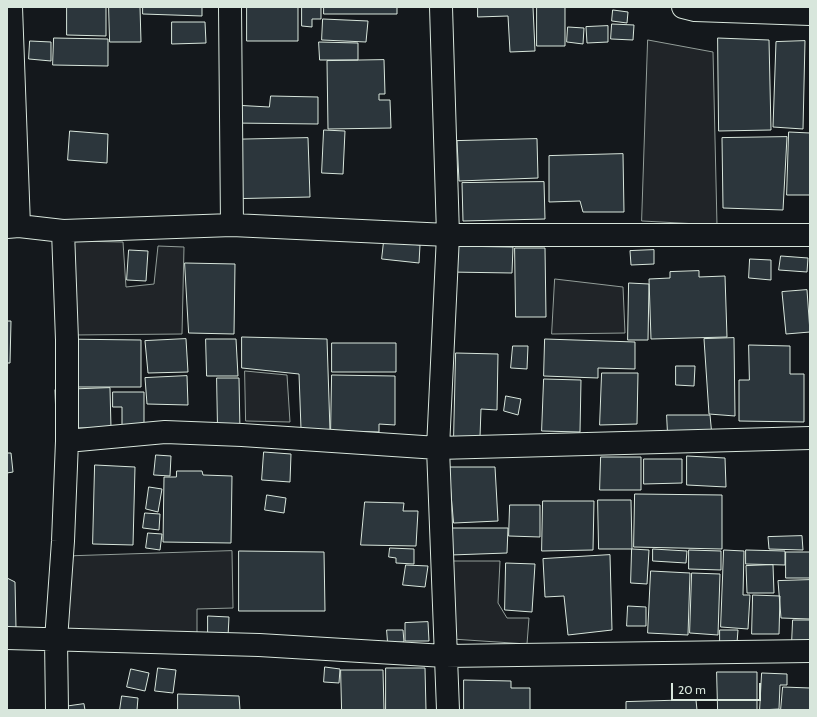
<!DOCTYPE html>
<style>
body{margin:0}
#map{position:relative;width:817px;height:717px;overflow:hidden;background:#14181c;font-family:Cabin,sans-serif}
canvas{display:block}
.frame{position:absolute;inset:0;border:8px solid #d8e6dc;pointer-events:none}
.scale{position:absolute;left:671px;top:683px;width:90px;height:18px;box-sizing:border-box;border:2px solid #d8e6dc;border-top:0;padding-left:5px;font-size:12px;line-height:14px;white-space:nowrap;color:#d8e6dc;-webkit-text-stroke:3px #14181c;paint-order:stroke}
</style>
<div id="map">
<canvas width="817" height="717"></canvas>
<div class="frame"></div>
<div class="scale">20 m</div>
</div>
<script>
const c = document.querySelector('canvas').getContext('2d');
c.lineJoin = 'round';
function fillPath(path, color) { c.fillStyle = color; c.fill(path, 'evenodd'); }
function stroke(path, color, width, dash) { c.strokeStyle = color; c.lineWidth = width; c.lineCap = dash ? 'butt' : 'round'; c.setLineDash(dash || []); c.stroke(path); }
const green = new Path2D(`
 M 648,40 L 713,52 L 717,225 L 642,221 Z
 M 74,241 L 123,242 L 126,287 L 154,284 L 158,246 L 184,247 L 182,334 L 73,335 Z
 M 555,279 L 623,287 L 625,333 L 552,334 Z
 M 245,371 L 287,375 L 290,422 L 246,421 Z
 M 232,551 L 233,608 L 197,609 L 197,637 L 66,637 L 72,559 L 74,556 Z
 M 451,561 L 500,561 L 498,603 L 507,618 L 529,618 L 527,644 L 452,639 Z`);
const building = new Path2D(`
 M 67,7 L 106,7 L 106,36 L 67,35 Z
 M 109,7 L 140,7 L 141,42 L 110,42 Z
 M 143,7 L 202,7 L 202,16 L 143,14 Z
 M 247,7 L 298,7 L 298,41 L 247,41 Z
 M 302,7 L 321,7 L 321,19 L 312,19 L 312,27 L 302,26 Z
 M 324,7 L 397,7 L 397,14 L 324,14 Z
 M 478,7 L 533,7 L 535,51 L 510,52 L 508,16 L 478,17 Z
 M 537,7 L 565,7 L 565,46 L 537,46 Z
 M 613,10 L 628,12 L 627,23 L 612,21 Z
 M 323,19 L 368,21 L 366,42 L 322,40 Z
 M 172,22 L 205,22 L 206,43 L 172,44 Z
 M 612,24 L 634,25 L 633,40 L 611,39 Z
 M 608,26 L 608,42 L 587,43 L 586,27 Z
 M 568,27 L 584,28 L 583,44 L 567,42 Z
 M 54,38 L 108,39 L 108,66 L 53,65 Z
 M 718,38 L 769,40 L 771,130 L 719,131 Z
 M 30,41 L 51,42 L 51,61 L 29,59 Z
 M 805,41 L 803,129 L 773,127 L 776,42 Z
 M 319,42 L 358,43 L 358,60 L 320,60 Z
 M 384,60 L 385,94 L 379,94 L 379,100 L 390,100 L 391,128 L 328,129 L 327,61 Z
 M 271,96 L 318,97 L 318,124 L 233,123 L 233,105 L 269,107 Z
 M 324,130 L 345,131 L 343,174 L 322,173 Z
 M 70,131 L 108,134 L 107,163 L 68,160 Z
 M 789,132 L 810,133 L 810,195 L 787,195 Z
 M 787,137 L 783,210 L 723,208 L 722,138 Z
 M 308,138 L 310,197 L 222,199 L 221,140 Z
 M 537,139 L 538,178 L 459,181 L 457,141 Z
 M 623,154 L 624,212 L 583,212 L 580,201 L 549,202 L 549,156 Z
 M 544,182 L 545,219 L 463,221 L 462,183 Z
 M 384,241 L 420,245 L 419,263 L 382,259 Z
 M 450,246 L 513,247 L 512,273 L 449,272 Z
 M 515,248 L 545,248 L 546,317 L 516,317 Z
 M 129,250 L 148,251 L 146,281 L 127,280 Z
 M 654,250 L 654,264 L 631,265 L 630,251 Z
 M 781,256 L 808,258 L 807,272 L 779,270 Z
 M 750,259 L 771,260 L 771,280 L 749,278 Z
 M 185,263 L 235,264 L 234,334 L 189,333 Z
 M 699,271 L 699,277 L 725,276 L 727,337 L 651,339 L 649,279 L 670,278 L 670,272 Z
 M 629,283 L 649,284 L 648,340 L 628,340 Z
 M 807,290 L 810,332 L 786,334 L 782,292 Z
 M 7,321 L 11,321 L 10,363 L 7,363 Z
 M 242,337 L 327,339 L 330,431 L 301,429 L 299,374 L 242,368 Z
 M 734,338 L 735,416 L 709,414 L 704,339 Z
 M 59,339 L 141,340 L 141,387 L 72,387 Z
 M 186,339 L 188,372 L 148,373 L 145,341 Z
 M 206,339 L 236,339 L 238,376 L 207,376 Z
 M 545,339 L 635,342 L 635,369 L 598,368 L 598,378 L 544,376 Z
 M 332,343 L 396,343 L 396,372 L 332,372 Z
 M 749,345 L 790,346 L 790,374 L 804,374 L 804,422 L 739,421 L 739,380 L 749,380 Z
 M 513,346 L 528,346 L 527,369 L 511,368 Z
 M 456,353 L 498,354 L 497,410 L 481,409 L 480,437 L 454,437 Z
 M 676,366 L 695,366 L 694,386 L 676,385 Z
 M 602,373 L 638,373 L 637,424 L 600,425 Z
 M 332,375 L 395,376 L 395,425 L 379,424 L 379,432 L 331,431 Z
 M 187,376 L 188,405 L 147,404 L 145,378 Z
 M 217,378 L 239,378 L 240,432 L 218,432 Z
 M 544,379 L 581,380 L 580,432 L 542,431 Z
 M 110,388 L 111,428 L 69,428 L 70,419 L 56,419 L 55,390 Z
 M 113,392 L 144,392 L 144,430 L 122,430 L 122,407 L 113,407 Z
 M 506,396 L 521,399 L 518,415 L 504,411 Z
 M 667,415 L 710,415 L 712,436 L 668,435 Z
 M 264,452 L 291,454 L 290,482 L 262,480 Z
 M 7,453 L 11,453 L 13,472 L 7,473 Z
 M 156,455 L 171,456 L 170,476 L 154,475 Z
 M 687,456 L 725,458 L 726,487 L 687,485 Z
 M 601,457 L 641,457 L 641,490 L 600,490 Z
 M 644,459 L 682,459 L 682,483 L 644,484 Z
 M 95,465 L 135,467 L 133,545 L 93,544 Z
 M 449,467 L 495,467 L 498,521 L 454,523 Z
 M 177,471 L 202,471 L 203,475 L 232,476 L 231,543 L 163,542 L 164,477 L 176,477 Z
 M 149,487 L 162,489 L 158,512 L 146,509 Z
 M 635,494 L 722,495 L 722,549 L 634,547 Z
 M 267,495 L 286,498 L 284,513 L 265,510 Z
 M 598,500 L 631,500 L 632,549 L 599,549 Z
 M 543,501 L 594,501 L 593,550 L 542,551 Z
 M 365,502 L 404,503 L 403,511 L 418,511 L 416,546 L 361,545 Z
 M 510,505 L 540,505 L 540,537 L 509,536 Z
 M 145,513 L 160,514 L 159,530 L 143,528 Z
 M 452,528 L 508,528 L 507,553 L 451,555 Z
 M 148,533 L 162,534 L 160,550 L 146,548 Z
 M 802,536 L 803,550 L 769,549 L 768,537 Z
 M 390,548 L 414,549 L 414,564 L 396,563 L 396,558 L 389,557 Z
 M 632,549 L 649,550 L 647,584 L 631,583 Z
 M 653,549 L 687,551 L 686,563 L 653,561 Z
 M 689,550 L 721,551 L 721,570 L 689,569 Z
 M 724,550 L 744,551 L 743,595 L 750,595 L 748,629 L 721,627 Z
 M 746,550 L 785,551 L 785,565 L 746,564 Z
 M 239,551 L 324,552 L 325,611 L 239,611 Z
 M 786,552 L 810,552 L 810,578 L 786,578 Z
 M 610,555 L 612,630 L 568,635 L 564,596 L 545,597 L 543,559 Z
 M 506,563 L 535,564 L 532,612 L 505,610 Z
 M 406,565 L 428,566 L 425,587 L 403,585 Z
 M 773,565 L 774,593 L 747,593 L 746,566 Z
 M 651,571 L 690,573 L 688,635 L 648,633 Z
 M 692,573 L 720,574 L 718,635 L 690,633 Z
 M 7,578 L 15,582 L 16,628 L 7,628 Z
 M 810,580 L 810,619 L 781,618 L 778,581 Z
 M 753,595 L 780,596 L 779,634 L 752,634 Z
 M 628,606 L 646,607 L 646,626 L 627,626 Z
 M 208,616 L 229,617 L 228,637 L 208,637 Z
 M 793,620 L 810,620 L 810,644 L 792,643 Z
 M 428,622 L 429,641 L 405,641 L 405,623 Z
 M 387,630 L 403,630 L 404,642 L 388,643 Z
 M 720,630 L 738,630 L 737,643 L 720,643 Z
 M 325,667 L 340,669 L 339,683 L 324,682 Z
 M 158,668 L 176,670 L 173,693 L 155,691 Z
 M 386,668 L 425,668 L 426,710 L 386,710 Z
 M 131,669 L 149,673 L 145,691 L 127,687 Z
 M 341,670 L 383,670 L 384,710 L 342,710 Z
 M 717,672 L 757,672 L 757,710 L 718,710 Z
 M 762,673 L 787,674 L 787,685 L 780,685 L 779,709 L 760,710 Z
 M 464,680 L 511,681 L 511,688 L 530,688 L 530,710 L 464,710 Z
 M 783,687 L 810,688 L 810,710 L 781,710 Z
 M 178,694 L 239,696 L 240,710 L 178,710 Z
 M 122,696 L 138,698 L 137,710 L 120,710 Z
 M 696,700 L 697,710 L 626,710 L 626,702 Z
 M 84,704 L 85,710 L 57,710 L 56,708 Z`);
const minor = new Path2D(`
 M 11,7 L 19,226
 M 230,7 L 232,225
 M 441,7 L 448,235 L 438,448 L 448,710
 M 683,7 L 695,10 L 810,14
 M 7,227 L 19,226 L 63,231 L 232,225 L 448,235 L 810,235
 M 67,441 L 165,432 L 242,435 L 438,448 L 810,438
 M 7,638 L 259,645 L 445,656 L 810,651
 M 57,710 L 56,640 L 63,541 L 67,441 L 67,340 L 63,231`);
fillPath(green, '#202428');
stroke(green, '#939e99', 1);
fillPath(building, '#2c363c');
stroke(building, '#d8e6dc', 1);
stroke(minor, '#d8e6dc', 24);
stroke(minor, '#14181c', 22);
</script>
